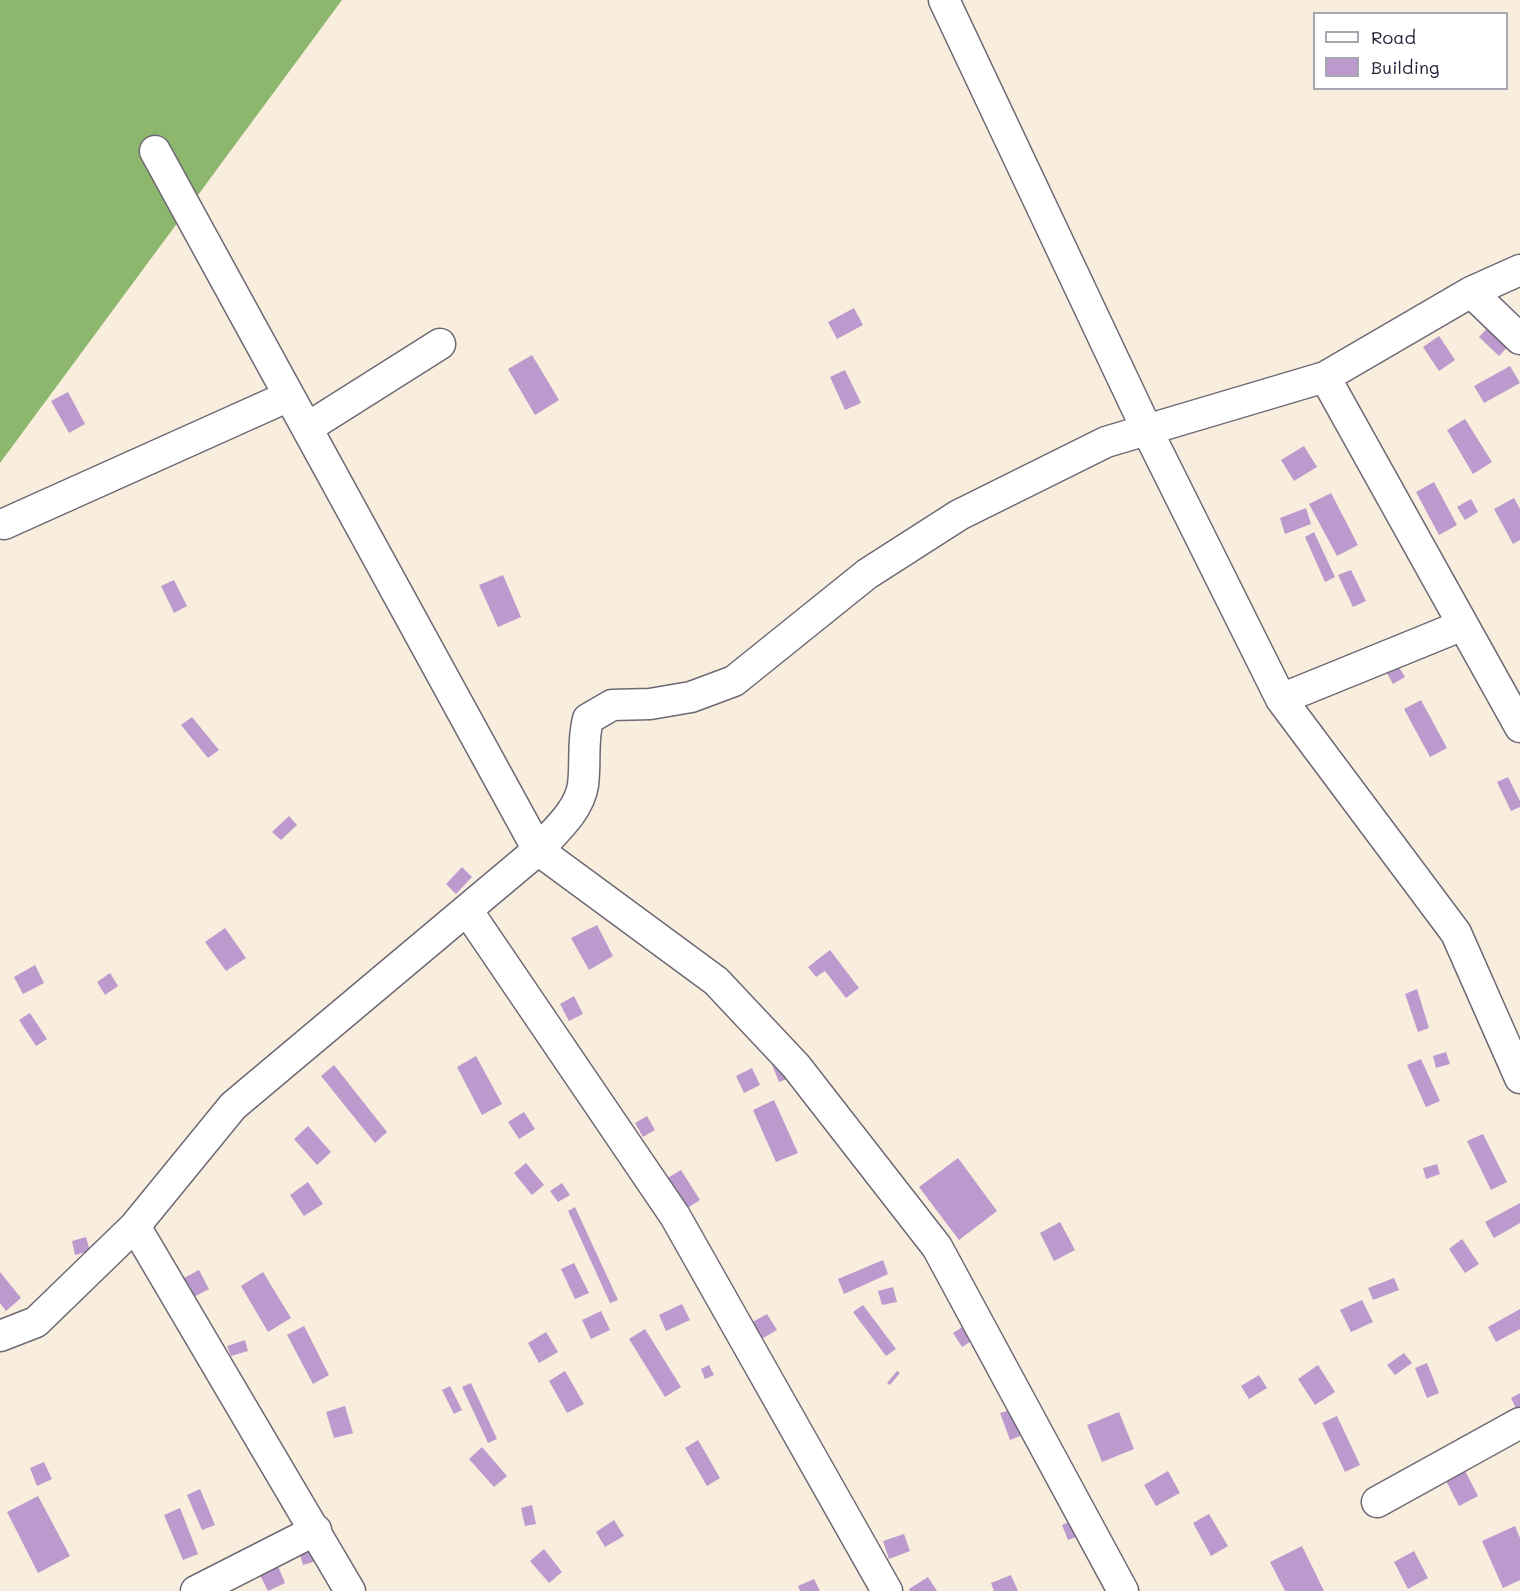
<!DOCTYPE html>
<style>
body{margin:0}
#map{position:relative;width:1520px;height:1591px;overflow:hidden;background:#f9edde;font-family:Mali,sans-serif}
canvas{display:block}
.legend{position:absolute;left:1313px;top:12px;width:195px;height:78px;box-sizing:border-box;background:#fff;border:2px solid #a7a7b1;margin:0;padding:8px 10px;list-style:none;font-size:18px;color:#22223b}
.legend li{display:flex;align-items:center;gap:12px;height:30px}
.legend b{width:30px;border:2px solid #a7a7b1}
</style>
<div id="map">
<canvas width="1520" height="1591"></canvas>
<ul class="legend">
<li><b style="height:8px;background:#fff"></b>Road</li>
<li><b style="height:16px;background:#bc9acd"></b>Building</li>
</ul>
</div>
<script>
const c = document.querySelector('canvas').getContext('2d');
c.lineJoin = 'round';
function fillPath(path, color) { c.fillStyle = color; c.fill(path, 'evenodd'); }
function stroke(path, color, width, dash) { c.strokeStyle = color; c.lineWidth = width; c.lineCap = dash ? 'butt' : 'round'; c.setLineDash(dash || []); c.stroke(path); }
const forest = new Path2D(`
 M 0,0 L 342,0 L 0,463 Z`);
const building = new Path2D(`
 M 854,308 L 863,325 L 837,339 L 828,322 Z
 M 1492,323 L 1512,342 L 1499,356 L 1479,337 Z
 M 1439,336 L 1455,360 L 1439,371 L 1423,347 Z
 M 532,355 L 559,400 L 535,415 L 508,369 Z
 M 1510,366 L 1520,383 L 1484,403 L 1474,386 Z
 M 845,370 L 861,403 L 845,410 L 830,377 Z
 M 68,392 L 85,424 L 69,433 L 51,401 Z
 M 1465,419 L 1492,462 L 1473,474 L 1447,430 Z
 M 1304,446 L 1317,467 L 1294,481 L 1281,460 Z
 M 1434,482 L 1457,525 L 1439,535 L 1416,492 Z
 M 1331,493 L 1358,545 L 1337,556 L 1309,504 Z
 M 1514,498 L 1520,509 L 1520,540 L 1513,544 L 1494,509 Z
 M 1471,499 L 1478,512 L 1465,520 L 1457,507 Z
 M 1306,508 L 1311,524 L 1285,534 L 1280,518 Z
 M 1314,532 L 1335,577 L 1325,582 L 1305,537 Z
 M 1351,570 L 1366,601 L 1353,607 L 1338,575 Z
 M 503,575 L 521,617 L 498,627 L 479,585 Z
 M 174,580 L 187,606 L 174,613 L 161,586 Z
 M 1397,664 L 1405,677 L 1393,684 L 1385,670 Z
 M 1421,700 L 1447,748 L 1430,757 L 1404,709 Z
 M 192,717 L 219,750 L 208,758 L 181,725 Z
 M 1508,777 L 1520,801 L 1520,807 L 1511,811 L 1497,782 Z
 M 289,816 L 297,825 L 281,840 L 272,832 Z
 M 462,867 L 472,877 L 456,894 L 446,884 Z
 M 597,925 L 613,956 L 589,970 L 571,938 Z
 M 225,928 L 246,958 L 226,971 L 205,942 Z
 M 830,950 L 859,988 L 846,998 L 825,971 L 816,977 L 808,967 Z
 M 35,965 L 44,983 L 23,994 L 14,977 Z
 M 110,973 L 118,986 L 105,995 L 97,982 Z
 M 1417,989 L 1429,1028 L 1418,1032 L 1405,994 Z
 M 574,996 L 583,1014 L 569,1021 L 560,1004 Z
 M 30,1013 L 47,1039 L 36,1046 L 19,1020 Z
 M 1446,1052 L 1450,1064 L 1436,1068 L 1433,1056 Z
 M 777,1054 L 787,1079 L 779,1082 L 769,1057 Z
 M 476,1056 L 502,1104 L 482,1115 L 457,1067 Z
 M 1421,1059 L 1440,1101 L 1426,1107 L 1407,1065 Z
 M 334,1065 L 387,1132 L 375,1143 L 321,1076 Z
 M 752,1068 L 760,1085 L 744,1093 L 736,1076 Z
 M 774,1100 L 798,1153 L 776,1162 L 753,1110 Z
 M 524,1112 L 535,1129 L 519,1139 L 508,1122 Z
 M 647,1116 L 655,1130 L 643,1137 L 635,1123 Z
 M 308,1126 L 331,1152 L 317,1165 L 294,1139 Z
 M 1483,1134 L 1507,1182 L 1491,1190 L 1467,1141 Z
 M 958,1158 L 997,1211 L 959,1240 L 919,1187 Z
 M 526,1163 L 544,1185 L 532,1195 L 514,1173 Z
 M 1437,1164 L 1440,1174 L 1426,1179 L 1423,1168 Z
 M 681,1170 L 700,1200 L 683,1211 L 664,1180 Z
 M 308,1182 L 323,1204 L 304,1216 L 290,1195 Z
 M 562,1183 L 570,1195 L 558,1202 L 550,1191 Z
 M 1520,1203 L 1520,1223 L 1494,1238 L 1485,1222 Z
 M 575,1207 L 618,1300 L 610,1303 L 568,1211 Z
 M 1060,1222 L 1075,1250 L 1054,1261 L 1040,1233 Z
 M 86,1237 L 90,1251 L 75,1255 L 72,1241 Z
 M 1462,1239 L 1479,1264 L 1465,1273 L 1449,1249 Z
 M 883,1260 L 888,1274 L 844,1294 L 838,1279 Z
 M 574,1263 L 589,1293 L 575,1299 L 561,1269 Z
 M 199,1270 L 209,1289 L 190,1299 L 180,1280 Z
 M 0,1272 L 21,1298 L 6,1311 L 0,1303 Z
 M 263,1272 L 291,1318 L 268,1332 L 241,1286 Z
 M 1394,1278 L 1399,1290 L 1373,1300 L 1368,1288 Z
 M 893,1287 L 897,1302 L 882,1305 L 878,1291 Z
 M 1362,1300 L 1373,1322 L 1351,1332 L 1340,1310 Z
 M 682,1304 L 690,1320 L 666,1331 L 659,1315 Z
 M 863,1305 L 896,1349 L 886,1356 L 853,1312 Z
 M 1520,1309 L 1520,1329 L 1496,1342 L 1488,1327 Z
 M 601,1311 L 610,1330 L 591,1339 L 582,1320 Z
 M 767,1314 L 777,1330 L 758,1341 L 749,1324 Z
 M 967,1324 L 976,1338 L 962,1347 L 953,1333 Z
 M 304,1326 L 329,1375 L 313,1384 L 287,1335 Z
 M 645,1329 L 681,1387 L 665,1397 L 629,1339 Z
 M 546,1332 L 558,1352 L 539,1363 L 528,1343 Z
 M 245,1340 L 248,1351 L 231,1356 L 227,1346 Z
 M 1404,1353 L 1412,1363 L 1395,1375 L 1387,1365 Z
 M 1427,1363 L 1439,1393 L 1427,1398 L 1415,1368 Z
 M 709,1365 L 714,1375 L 705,1379 L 701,1369 Z
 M 1318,1365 L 1335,1392 L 1315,1405 L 1298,1379 Z
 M 565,1371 L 584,1404 L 567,1413 L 549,1381 Z
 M 897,1371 L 900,1373 L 890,1385 L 887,1383 Z
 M 1259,1375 L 1267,1388 L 1249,1399 L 1241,1386 Z
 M 471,1383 L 497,1439 L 488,1443 L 462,1387 Z
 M 450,1386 L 462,1410 L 454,1414 L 442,1390 Z
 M 1520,1393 L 1520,1412 L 1518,1413 L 1511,1398 Z
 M 345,1406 L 353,1433 L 334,1438 L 326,1412 Z
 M 1014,1409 L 1023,1435 L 1010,1440 L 1000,1413 Z
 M 1119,1412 L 1134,1449 L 1102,1462 L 1087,1425 Z
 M 1337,1416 L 1360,1465 L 1345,1472 L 1322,1423 Z
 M 698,1440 L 720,1478 L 707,1486 L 685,1448 Z
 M 482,1447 L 507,1476 L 494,1487 L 469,1459 Z
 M 44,1462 L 52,1479 L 37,1486 L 30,1468 Z
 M 1461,1463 L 1478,1496 L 1459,1506 L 1442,1473 Z
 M 1168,1471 L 1180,1493 L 1156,1506 L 1144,1485 Z
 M 200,1489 L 215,1525 L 202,1530 L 187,1495 Z
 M 38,1496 L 70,1556 L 38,1573 L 7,1512 Z
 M 532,1505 L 536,1524 L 525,1526 L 521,1508 Z
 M 180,1508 L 198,1554 L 183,1560 L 164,1515 Z
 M 1209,1514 L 1228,1546 L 1211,1556 L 1193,1523 Z
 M 1076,1519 L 1082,1535 L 1068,1540 L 1062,1525 Z
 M 614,1520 L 624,1536 L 605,1547 L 596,1532 Z
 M 1515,1526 L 1520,1538 L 1520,1580 L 1503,1588 L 1482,1541 Z
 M 904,1534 L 910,1551 L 889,1559 L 883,1541 Z
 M 323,1545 L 326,1558 L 303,1565 L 299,1552 Z
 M 1302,1546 L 1324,1591 L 1285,1591 L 1270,1562 Z
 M 544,1549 L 562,1572 L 549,1583 L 530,1561 Z
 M 1414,1551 L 1428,1578 L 1408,1589 L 1394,1562 Z
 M 278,1566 L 285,1583 L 268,1591 L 260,1575 Z
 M 1011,1575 L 1018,1591 L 994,1591 L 991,1583 Z
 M 928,1577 L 937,1591 L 910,1591 L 909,1589 Z
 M 814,1579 L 820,1591 L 800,1591 L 798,1586 Z`);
const street = new Path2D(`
 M 944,0 L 1147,430 L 1281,699 L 1456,933 L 1520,1078
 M 155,151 L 538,850 L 716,981 L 796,1066 L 937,1247 L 1123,1591
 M 1471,292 L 1520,339
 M 1325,377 L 1520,727
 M 307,428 L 440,344
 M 4,524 L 289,396
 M 1281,699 L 1463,625
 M 467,910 L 675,1216 L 887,1591
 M 135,1226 L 350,1591
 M 0,1336 L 36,1322 L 135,1226 L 233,1106 L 538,850 C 555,831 579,811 583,785 C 586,762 582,742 588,719 L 612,705 L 650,704 L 691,697 L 734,681 L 867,574 L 959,515 L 1106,442 L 1325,377 L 1471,292 L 1520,270
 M 1377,1502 L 1520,1423
 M 196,1591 L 316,1530`);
fillPath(forest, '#8eb76e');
fillPath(building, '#bc9acd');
stroke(street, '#6d6974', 33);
stroke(street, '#fff', 30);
</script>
